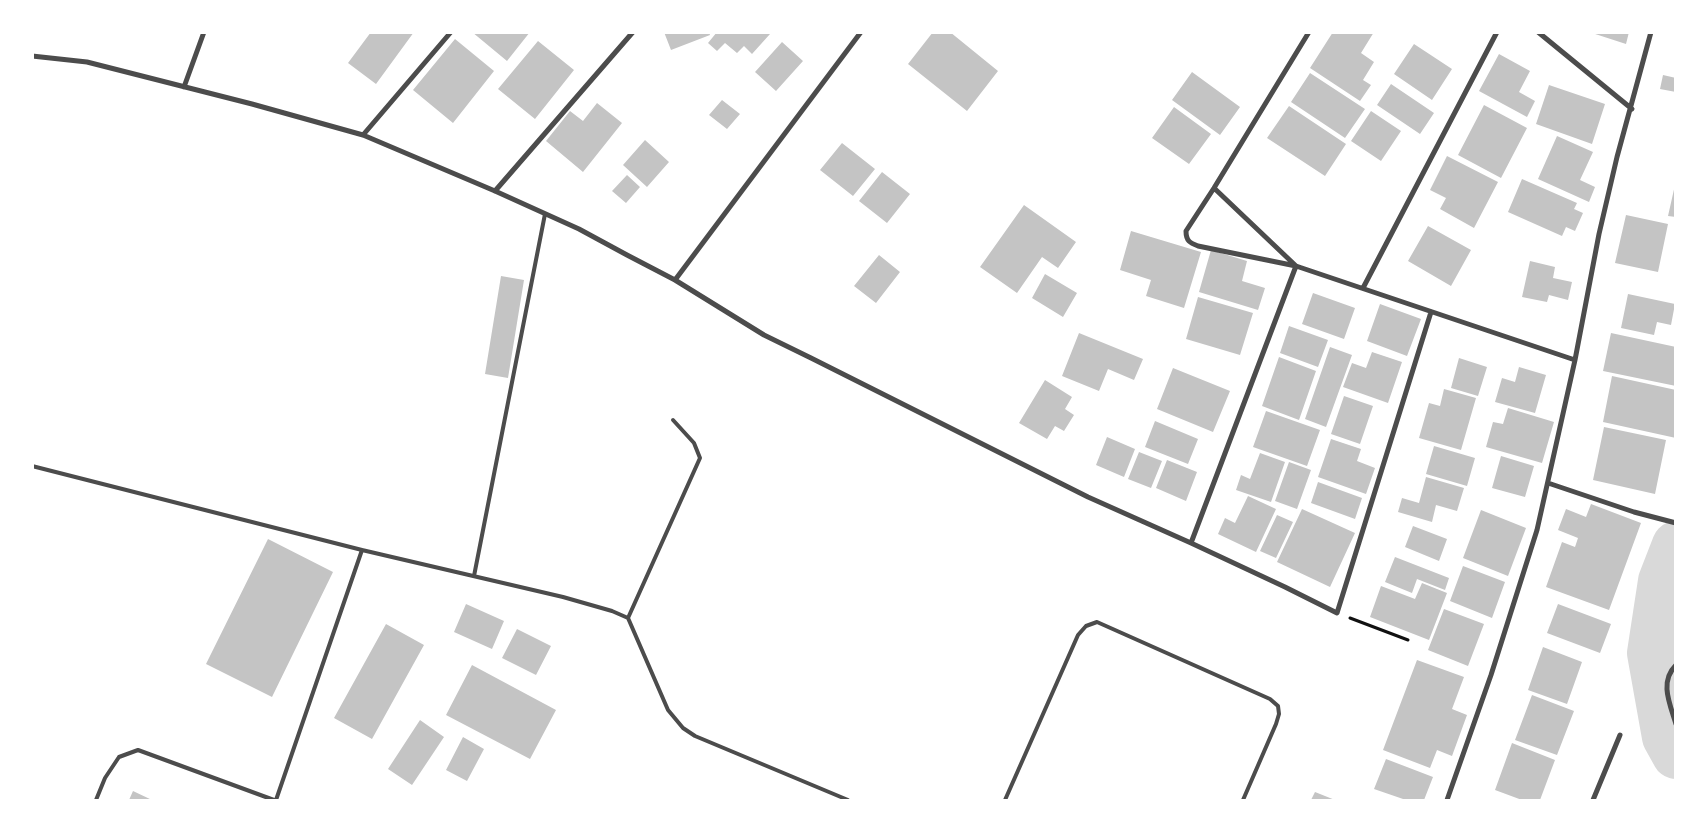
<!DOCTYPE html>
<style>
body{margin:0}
#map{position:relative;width:1708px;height:833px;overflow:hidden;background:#fff;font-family:"Public Sans",sans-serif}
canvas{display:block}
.frame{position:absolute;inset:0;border:34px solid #fff;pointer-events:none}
</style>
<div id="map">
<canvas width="1708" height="833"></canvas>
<div class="frame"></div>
</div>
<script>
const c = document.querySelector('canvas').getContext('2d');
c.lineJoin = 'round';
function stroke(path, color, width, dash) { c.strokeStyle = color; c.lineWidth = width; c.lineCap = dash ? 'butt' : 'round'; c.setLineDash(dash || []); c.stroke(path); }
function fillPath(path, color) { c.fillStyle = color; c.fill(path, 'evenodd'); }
const river = new Path2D(`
 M 1676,545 L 1662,581 L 1651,653 L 1666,737 L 1676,755`);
const building = new Path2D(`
 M 371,32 L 414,32 L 376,84 L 348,63 Z
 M 472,32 L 530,32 L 507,61 Z
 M 664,32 L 709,32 L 710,35 L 671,50 Z
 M 717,32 L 769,32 L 770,34 L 752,54 L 744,46 L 737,53 L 725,43 L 717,51 L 708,43 Z
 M 933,32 L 950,32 L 998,71 L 967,111 L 908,64 Z
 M 1333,32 L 1374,32 L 1361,53 L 1374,62 L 1363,80 L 1371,85 L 1360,101 L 1310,68 Z
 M 1589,32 L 1629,32 L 1626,44 Z
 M 455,39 L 494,71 L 453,123 L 413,90 Z
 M 538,41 L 574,70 L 535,119 L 498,89 Z
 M 782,42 L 803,61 L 776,91 L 755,72 Z
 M 1414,44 L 1452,69 L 1432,100 L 1394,74 Z
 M 1499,54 L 1530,71 L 1519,92 L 1535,101 L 1527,117 L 1479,91 Z
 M 1192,72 L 1240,107 L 1220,135 L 1172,100 Z
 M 1310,73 L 1365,109 L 1345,138 L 1291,102 Z
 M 1663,75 L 1676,78 L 1676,92 L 1660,89 Z
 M 1391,84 L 1434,113 L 1420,134 L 1377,105 Z
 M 1549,85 L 1605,104 L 1592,144 L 1536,124 Z
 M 722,100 L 740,114 L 727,129 L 709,115 Z
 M 597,103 L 622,123 L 583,172 L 546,141 L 570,111 L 583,121 Z
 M 1484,105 L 1527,128 L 1501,178 L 1458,155 Z
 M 1289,106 L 1346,144 L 1325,176 L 1267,138 Z
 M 1174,107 L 1211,134 L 1189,164 L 1152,138 Z
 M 1371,111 L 1401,131 L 1381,161 L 1351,141 Z
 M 1557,136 L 1593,152 L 1580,180 L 1595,187 L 1589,202 L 1538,179 Z
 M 645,140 L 669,162 L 647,187 L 623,165 Z
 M 842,143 L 875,169 L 853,196 L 820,170 Z
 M 1447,156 L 1498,182 L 1474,228 L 1440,209 L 1446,198 L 1430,190 Z
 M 882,172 L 910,194 L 887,223 L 859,201 Z
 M 627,175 L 640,187 L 626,203 L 612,191 Z
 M 1522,179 L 1577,203 L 1574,209 L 1583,213 L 1575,231 L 1566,227 L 1562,236 L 1508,212 Z
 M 1675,185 L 1676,185 L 1676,217 L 1668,216 Z
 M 1024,205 L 1076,242 L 1058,268 L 1042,257 L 1017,293 L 980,267 Z
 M 1626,215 L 1668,224 L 1658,272 L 1615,263 Z
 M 1428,226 L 1471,250 L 1451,286 L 1408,261 Z
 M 1131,231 L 1201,252 L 1184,308 L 1146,296 L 1151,280 L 1120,270 Z
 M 1211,250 L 1247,261 L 1242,281 L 1265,288 L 1258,310 L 1199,292 Z
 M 879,255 L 900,272 L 876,303 L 854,286 Z
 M 1530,261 L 1555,267 L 1553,278 L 1572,282 L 1568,300 L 1549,295 L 1547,302 L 1522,297 Z
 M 1045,274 L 1077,293 L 1063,317 L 1032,298 Z
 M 501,276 L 524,280 L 508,378 L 485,374 Z
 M 1313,293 L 1355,308 L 1344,339 L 1302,324 Z
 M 1628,294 L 1675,304 L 1671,325 L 1657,322 L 1654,335 L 1621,328 Z
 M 1198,297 L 1253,313 L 1240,355 L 1186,339 Z
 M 1380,304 L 1421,319 L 1407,356 L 1367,341 Z
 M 1289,326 L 1328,340 L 1318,367 L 1280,353 Z
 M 1079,333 L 1143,359 L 1134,380 L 1108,369 L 1099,391 L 1062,376 Z
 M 1611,333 L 1676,347 L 1676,386 L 1603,371 Z
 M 1330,347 L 1352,355 L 1326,427 L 1305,419 Z
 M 1372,352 L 1402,362 L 1388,403 L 1343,387 L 1352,363 L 1366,368 Z
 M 1279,357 L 1316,371 L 1299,420 L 1262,406 Z
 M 1459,358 L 1487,367 L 1478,396 L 1451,388 Z
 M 1519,367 L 1546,375 L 1535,413 L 1495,402 L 1502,378 L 1515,382 Z
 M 1173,368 L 1230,391 L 1213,432 L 1157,409 Z
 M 1612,376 L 1676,390 L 1676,438 L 1603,422 Z
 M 1045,380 L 1072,397 L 1065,409 L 1074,415 L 1064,431 L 1055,426 L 1047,439 L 1019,423 Z
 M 1444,389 L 1476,398 L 1461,450 L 1419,438 L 1429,403 L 1440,406 Z
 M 1344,396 L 1373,406 L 1360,444 L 1331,434 Z
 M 1508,408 L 1554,422 L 1542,463 L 1486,447 L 1493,422 L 1503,424 Z
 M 1266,411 L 1320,430 L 1307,466 L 1253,447 Z
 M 1155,421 L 1198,439 L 1188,464 L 1145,447 Z
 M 1604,427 L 1666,440 L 1655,494 L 1593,480 Z
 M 1107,437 L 1135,449 L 1124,477 L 1096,465 Z
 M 1331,439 L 1361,449 L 1357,461 L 1375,468 L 1366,494 L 1318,477 Z
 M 1434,446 L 1475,458 L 1467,486 L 1426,474 Z
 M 1139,452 L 1162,461 L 1151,488 L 1128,479 Z
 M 1260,453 L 1285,462 L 1271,502 L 1236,490 L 1241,475 L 1250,479 Z
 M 1501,456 L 1534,466 L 1525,497 L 1492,488 Z
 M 1167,460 L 1197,472 L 1186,501 L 1156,488 Z
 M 1289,462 L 1311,470 L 1297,509 L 1275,501 Z
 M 1426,477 L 1464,488 L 1457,511 L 1436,505 L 1432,522 L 1398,512 L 1402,498 L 1419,503 Z
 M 1318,482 L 1362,498 L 1355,519 L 1311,503 Z
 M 1248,496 L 1276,509 L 1256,552 L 1218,534 L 1225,518 L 1235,523 Z
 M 1591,504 L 1641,523 L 1609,610 L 1546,587 L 1562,542 L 1575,547 L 1578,538 L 1558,530 L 1566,509 L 1586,517 Z
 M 1302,509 L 1355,533 L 1330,587 L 1277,562 Z
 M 1481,510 L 1526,528 L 1508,576 L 1463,558 Z
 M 1277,515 L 1293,522 L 1276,558 L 1260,551 Z
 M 1413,526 L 1447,539 L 1439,561 L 1405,547 Z
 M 268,539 L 333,572 L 272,697 L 206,664 Z
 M 1395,557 L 1449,578 L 1445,590 L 1417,579 L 1412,593 L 1385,582 Z
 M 1463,566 L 1505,582 L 1492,618 L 1450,601 Z
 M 1422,583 L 1447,593 L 1429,640 L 1370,617 L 1381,586 L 1415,599 Z
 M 466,604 L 504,621 L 492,649 L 454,632 Z
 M 1558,604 L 1611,624 L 1600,653 L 1547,633 Z
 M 1444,609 L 1484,624 L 1468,666 L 1428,650 Z
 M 386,624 L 424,645 L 372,739 L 334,718 Z
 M 517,629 L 551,646 L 536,675 L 502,658 Z
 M 1543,647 L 1582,662 L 1567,704 L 1528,690 Z
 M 1417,660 L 1464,677 L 1452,709 L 1467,715 L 1452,756 L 1437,750 L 1430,768 L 1383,750 Z
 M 472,665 L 556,710 L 530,759 L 446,715 Z
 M 1532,695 L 1574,711 L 1557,755 L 1515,740 Z
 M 420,720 L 444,737 L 412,785 L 388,769 Z
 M 463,737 L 484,749 L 467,781 L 446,770 Z
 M 1512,743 L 1555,760 L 1540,800 L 1522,800 L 1495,790 Z
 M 1386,759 L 1433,777 L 1424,800 L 1406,800 L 1374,789 Z
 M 133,791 L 152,800 L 129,800 Z
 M 1315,792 L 1335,800 L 1311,800 Z`);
const path = new Path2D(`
 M 1350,618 L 1408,640`);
const service = new Path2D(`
 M 32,466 L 362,550 L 563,597 L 612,611 L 628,618 L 668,710 L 683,728 L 695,736 L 848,800
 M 474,576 L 545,214
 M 628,618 L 700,458 L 694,443 L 673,420
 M 96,800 L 105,778 L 119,757 L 138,750 L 274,800
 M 276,800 L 362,550
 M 1005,800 L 1078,635 L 1086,626 L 1097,622 L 1270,699 L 1278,706 L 1279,714 L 1276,724 L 1243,800`);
const minor = new Path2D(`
 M 1309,32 L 1214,188 L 1186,231 C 1186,241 1190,243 1198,246 L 1296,266 L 1575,360
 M 1538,32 L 1632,109
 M 32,56 L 87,62 L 252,104 L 363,135 L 495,191 L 579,229 L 627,255 L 675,280 L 764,335 L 811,358 L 1088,497 L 1191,543 L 1285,587 L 1337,613 L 1431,312
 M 184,87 L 204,32
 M 363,135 L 451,32
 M 495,191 L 633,32
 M 675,280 L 861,32
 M 1363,288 L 1497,32
 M 1548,483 L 1634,512 L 1676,523
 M 1191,543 L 1296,266 L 1214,188
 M 1676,665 C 1659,682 1670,704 1676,724
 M 1447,800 L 1491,675 L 1537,530 L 1575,360 L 1599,234 L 1617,157 L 1651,32
 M 1593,800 L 1620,735`);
stroke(river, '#d9d9d9', 48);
fillPath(building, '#c4c4c4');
stroke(path, '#111', 3);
stroke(service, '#4c4c4c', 4);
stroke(minor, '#4c4c4c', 5);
</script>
